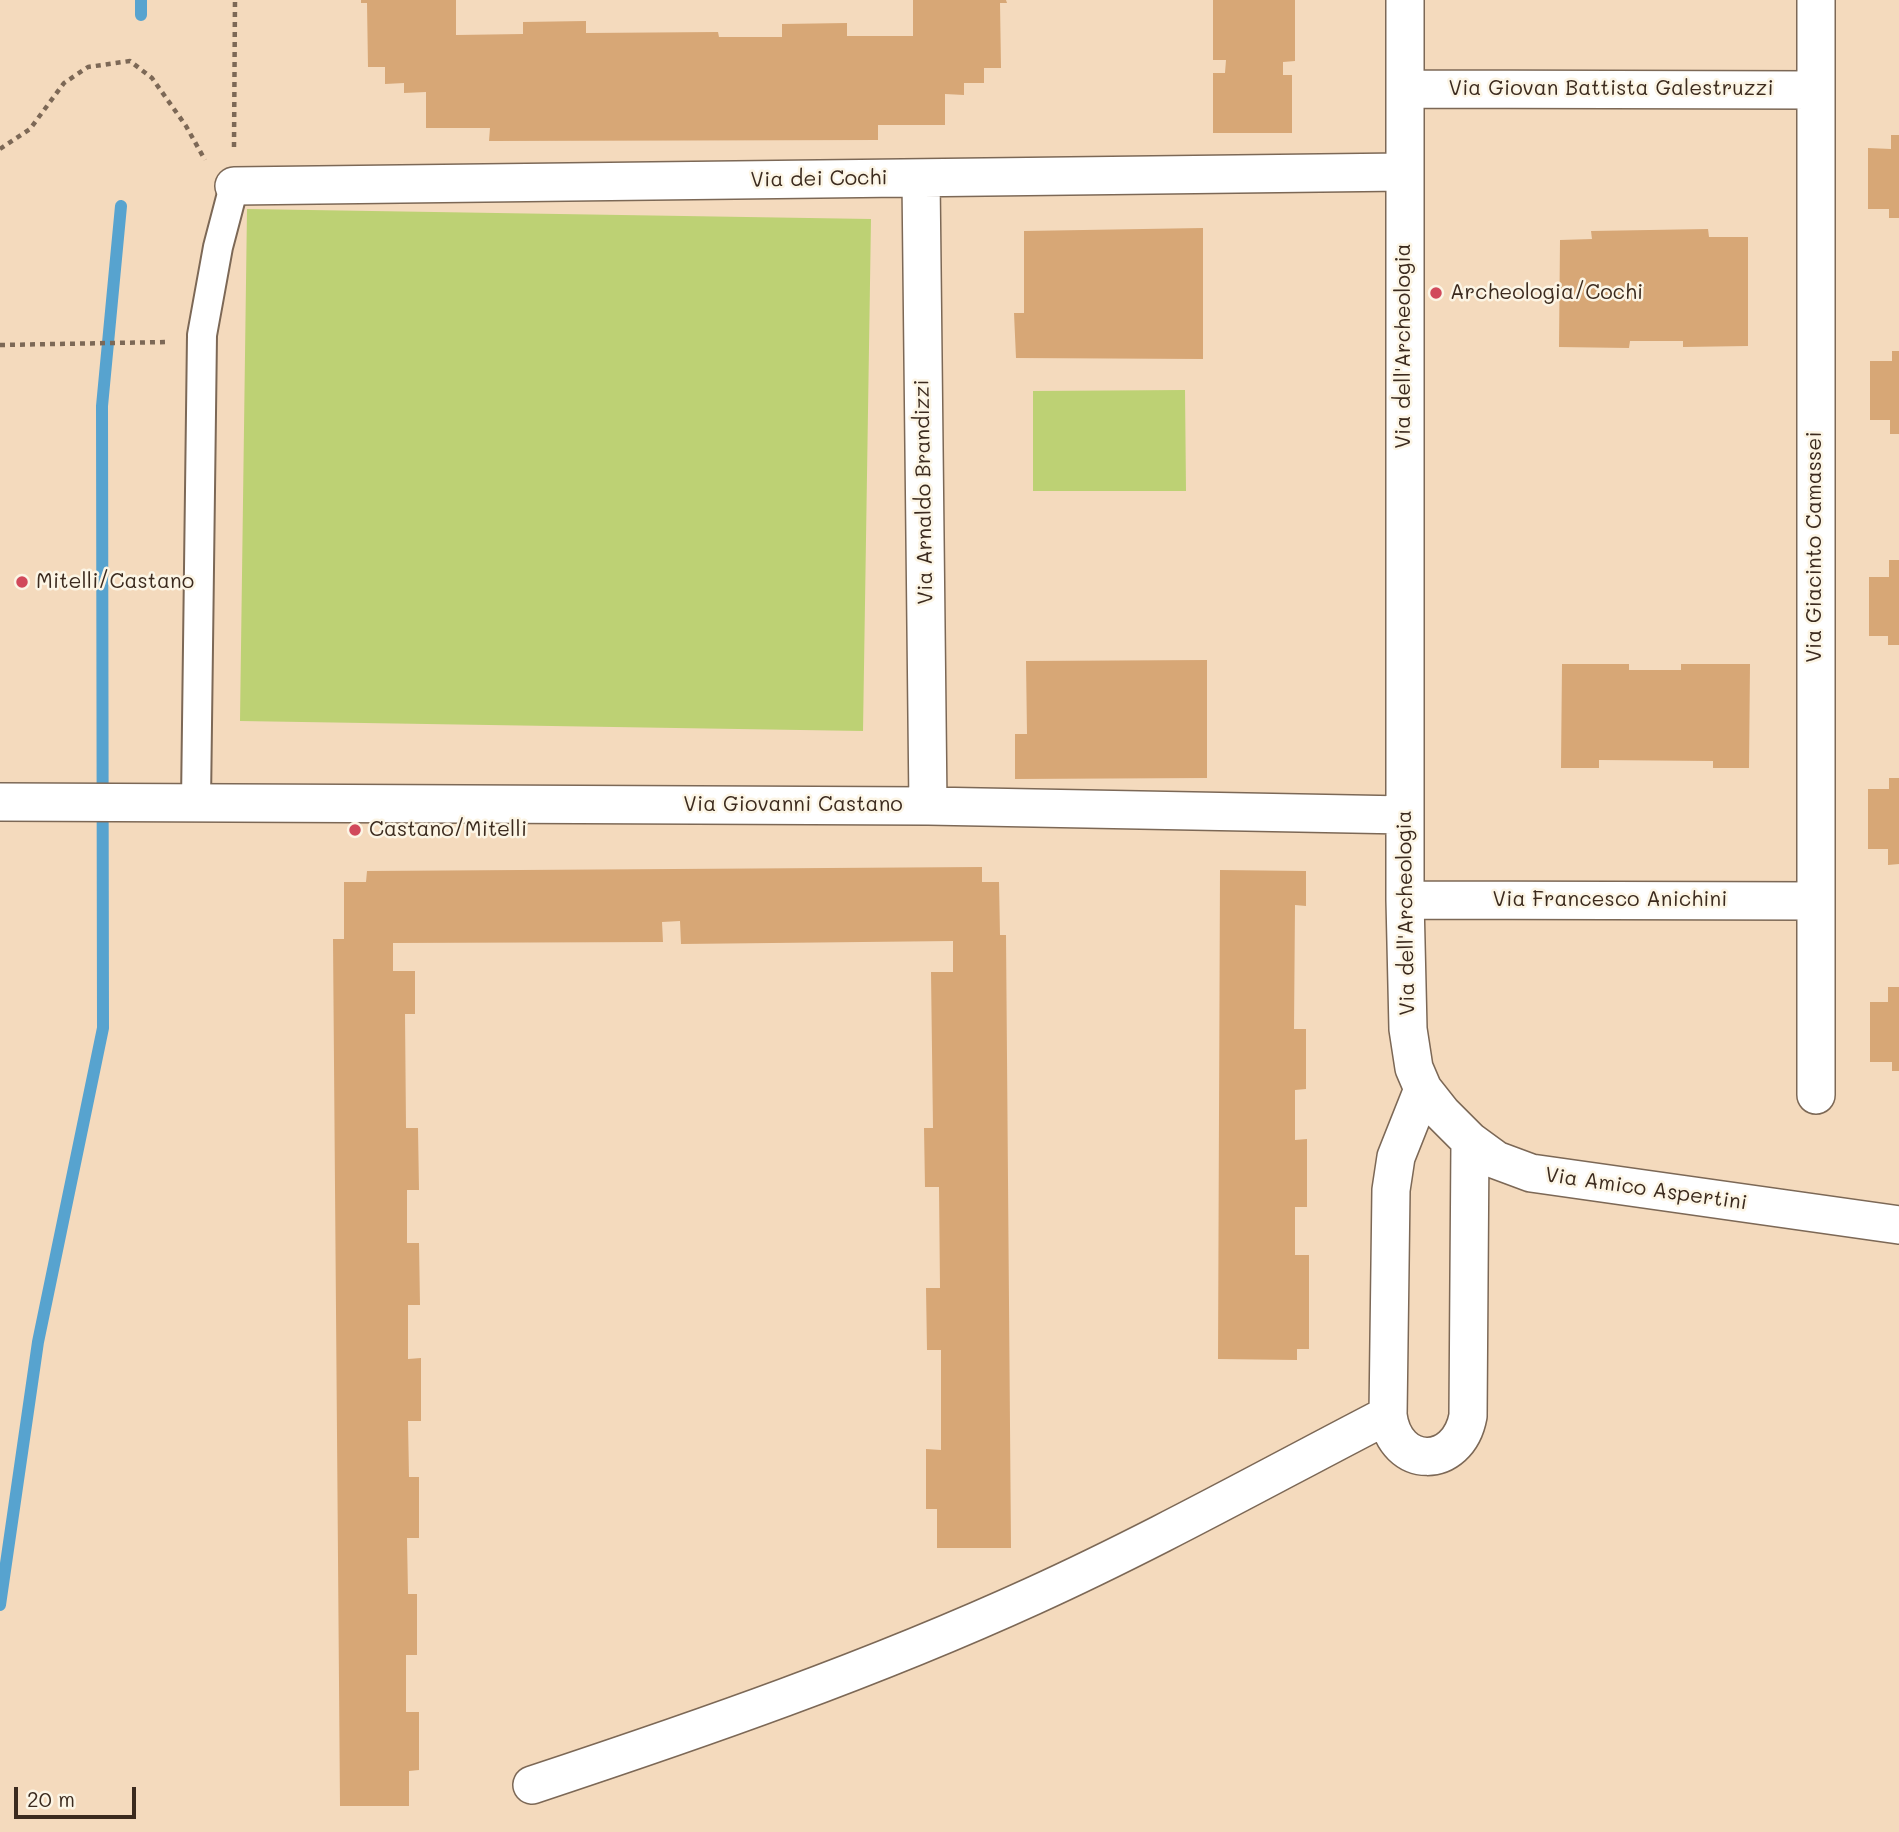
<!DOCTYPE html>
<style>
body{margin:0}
#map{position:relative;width:1899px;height:1832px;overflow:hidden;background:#f4dabd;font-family:Mali,sans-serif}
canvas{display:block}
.scale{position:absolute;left:14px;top:1787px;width:122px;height:32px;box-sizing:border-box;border:4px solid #3b2a1e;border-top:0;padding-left:9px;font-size:21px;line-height:24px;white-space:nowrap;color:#3b2a1e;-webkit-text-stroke:5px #fcf5e5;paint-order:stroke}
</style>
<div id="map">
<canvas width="1899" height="1832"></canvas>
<div class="scale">20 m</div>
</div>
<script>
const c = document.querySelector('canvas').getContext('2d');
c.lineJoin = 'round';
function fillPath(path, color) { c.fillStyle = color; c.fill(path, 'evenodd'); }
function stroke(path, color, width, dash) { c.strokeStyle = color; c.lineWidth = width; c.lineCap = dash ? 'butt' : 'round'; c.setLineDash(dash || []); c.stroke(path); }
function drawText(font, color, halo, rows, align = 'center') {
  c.font = font + ' Mali,sans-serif'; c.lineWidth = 5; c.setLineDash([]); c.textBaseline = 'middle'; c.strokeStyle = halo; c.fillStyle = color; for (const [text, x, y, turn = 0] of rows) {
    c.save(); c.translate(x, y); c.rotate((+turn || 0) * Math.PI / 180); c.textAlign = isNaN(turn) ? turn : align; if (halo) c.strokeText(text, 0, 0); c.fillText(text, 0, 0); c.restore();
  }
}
const green = new Path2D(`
 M 247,209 L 871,219 L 863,731 L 240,721 Z
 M 1185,390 L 1186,491 L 1033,491 L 1033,391 Z`);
const stream = new Path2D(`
 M 141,15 L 141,0
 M 0,1605 L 38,1342 L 103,1028 L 102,406 L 121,206`);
const building = new Path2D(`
 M 361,0 L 456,0 L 456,35 L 523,34 L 523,22 L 586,21 L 586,33 L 718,32 L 719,37 L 782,37 L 782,24 L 847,23 L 847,36 L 913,36 L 913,0 L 1006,0 L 1007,3 L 1000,3 L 1001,68 L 984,68 L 984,83 L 964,83 L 964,95 L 945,94 L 945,125 L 878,125 L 878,140 L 489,141 L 490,128 L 426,128 L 426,92 L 404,93 L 404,83 L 385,84 L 385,67 L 368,67 L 367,3 L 361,3 Z
 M 1213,0 L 1295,0 L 1295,61 L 1283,62 L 1283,75 L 1292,75 L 1292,133 L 1213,133 L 1213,73 L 1225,73 L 1226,60 L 1213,60 Z
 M 1891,135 L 1899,135 L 1899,218 L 1889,218 L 1889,209 L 1868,209 L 1868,148 L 1891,149 Z
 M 1203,228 L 1203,359 L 1016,358 L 1014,313 L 1024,313 L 1024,231 Z
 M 1708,229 L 1709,237 L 1748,237 L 1748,346 L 1683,347 L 1683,341 L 1630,341 L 1629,348 L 1559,347 L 1560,240 L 1592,239 L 1591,231 Z
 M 1892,351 L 1899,351 L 1899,434 L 1890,434 L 1890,420 L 1870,420 L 1870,361 L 1892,361 Z
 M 1889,560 L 1899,560 L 1899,645 L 1888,645 L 1888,636 L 1869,636 L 1869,577 L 1889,577 Z
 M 1207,660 L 1207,778 L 1015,779 L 1015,734 L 1027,734 L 1026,661 Z
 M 1562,664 L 1629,664 L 1629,670 L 1681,670 L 1681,664 L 1750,664 L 1749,768 L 1713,768 L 1713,761 L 1599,760 L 1599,768 L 1561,768 Z
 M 1889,778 L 1899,778 L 1899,864 L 1888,865 L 1888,849 L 1868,849 L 1868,789 L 1889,789 Z
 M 982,867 L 982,882 L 999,882 L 1000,935 L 1006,935 L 1011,1548 L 937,1548 L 937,1509 L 926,1509 L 926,1449 L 941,1450 L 941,1350 L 927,1350 L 926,1288 L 940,1288 L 939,1187 L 925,1187 L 924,1128 L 933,1128 L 931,972 L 953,972 L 953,941 L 681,944 L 680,921 L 662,922 L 663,942 L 393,943 L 393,971 L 415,971 L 415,1014 L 405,1014 L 406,1128 L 418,1128 L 419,1190 L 407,1190 L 407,1243 L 419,1243 L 420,1305 L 408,1305 L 408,1359 L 421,1358 L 421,1421 L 408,1421 L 409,1477 L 419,1477 L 419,1538 L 407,1538 L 408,1594 L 417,1594 L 417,1655 L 406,1655 L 406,1712 L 419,1712 L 419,1770 L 409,1771 L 409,1806 L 340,1806 L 333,939 L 344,939 L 344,882 L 366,882 L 367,871 Z
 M 1220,870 L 1306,871 L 1306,906 L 1295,905 L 1294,1029 L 1306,1029 L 1306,1089 L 1295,1090 L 1295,1140 L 1307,1139 L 1307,1207 L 1295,1207 L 1295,1255 L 1309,1255 L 1309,1349 L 1297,1349 L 1297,1360 L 1218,1359 Z
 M 1888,987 L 1899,987 L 1899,1071 L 1892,1071 L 1892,1062 L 1870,1062 L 1870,1002 L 1888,1002 Z`);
const path = new Path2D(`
 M 234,147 L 235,0
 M 0,149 L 30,129 L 64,83 L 88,67 L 130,61 L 152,78 L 186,126 L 205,160
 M 0,345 L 167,342`);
const pedestrian = new Path2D(`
 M 196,802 L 202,335 L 218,247 L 234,186`);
const minor = new Path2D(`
 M 1405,0 L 1405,900 L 1408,1029 L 1414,1068 L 1423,1089 L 1442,1113 L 1470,1141 L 1496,1160 L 1531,1173 L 1899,1225
 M 1406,89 L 1815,90
 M 921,178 L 928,806
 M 234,186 L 1404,172
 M 0,802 L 928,806 L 1405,815
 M 1405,900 L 1815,901
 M 1423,1089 L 1396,1157 L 1391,1190 L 1388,1415 C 1395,1470 1458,1470 1468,1416 L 1470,1141
 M 1816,1095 L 1816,0
 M 532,1785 C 701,1729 871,1670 1033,1596 C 1154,1541 1270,1476 1388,1415`);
const markers = [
 [1436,293,7,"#d1495b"],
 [22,582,7,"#d1495b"],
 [355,830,7,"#d1495b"]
];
const streetNames = [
 ["Via Giovan Battista Galestruzzi",1611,89],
 ["Via dei Cochi",819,179,-1],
 ["Via dell'Archeologia",1404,346,-90],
 ["Via Arnaldo Brandizzi",924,492,-91],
 ["Via Giacinto Camassei",1815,547,-90],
 ["Via Giovanni Castano",793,805],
 ["Via Francesco Anichini",1610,900],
 ["Via dell'Archeologia",1406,913,-91],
 ["Via Amico Aspertini",1646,1189,8]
];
const poiNames = [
 ["Archeologia/Cochi",1450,293],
 ["Mitelli/Castano",36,582],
 ["Castano/Mitelli",369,830]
];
fillPath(green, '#bdd174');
stroke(stream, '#57a3cf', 12);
fillPath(building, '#d7a776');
stroke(pedestrian, '#7c6856', 32);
stroke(minor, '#7c6856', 40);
stroke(path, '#7c6856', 4.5, [5, 5]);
stroke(pedestrian, '#fff', 28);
stroke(minor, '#fff', 37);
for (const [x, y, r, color] of markers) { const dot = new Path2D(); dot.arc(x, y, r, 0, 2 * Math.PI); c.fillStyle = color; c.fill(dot); stroke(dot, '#fcf5e5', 2.5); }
drawText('21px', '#3b2a1e', '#fcf5e5', streetNames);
drawText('21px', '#3b2a1e', '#fcf5e5', poiNames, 'left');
</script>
